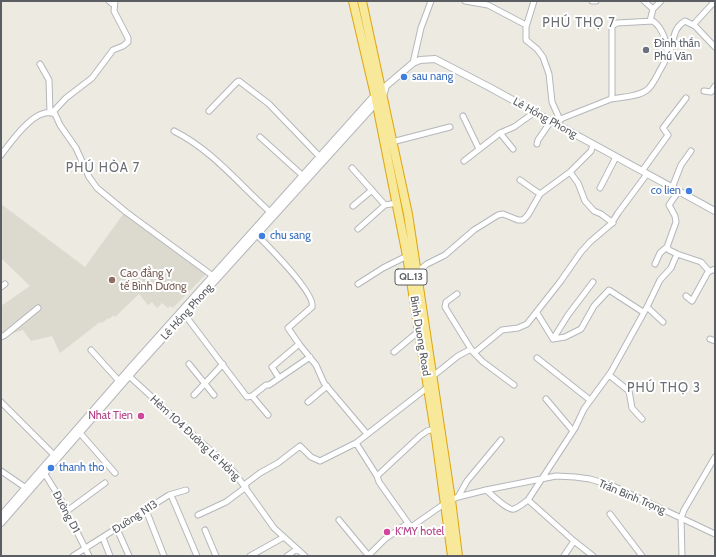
<!DOCTYPE html>
<meta charset="utf-8">
<style>
body{margin:0}
#map{position:relative;width:716px;height:557px;overflow:hidden;background:#eceae1;font-family:Cabin,sans-serif}
canvas{display:block}
.frame{position:absolute;inset:0;border:2px solid #5a5d61;pointer-events:none}
</style>
<div id="map">
<canvas width="716" height="557"></canvas>
<div class="frame"></div>
</div>
<script>
const c = document.querySelector('canvas').getContext('2d');
c.lineJoin = 'round';
function fillPath(path, color) { c.fillStyle = color; c.fill(path, 'evenodd'); }
function stroke(path, color, width, dash) { c.strokeStyle = color; c.lineWidth = width; c.lineCap = dash ? 'butt' : 'round'; c.setLineDash(dash || []); c.stroke(path); }
function drawText(font, color, halo, rows, align = 'center') {
  c.font = font + ' Cabin,sans-serif'; c.lineWidth = 4; c.setLineDash([]); c.textBaseline = 'middle'; c.strokeStyle = halo; c.fillStyle = color; for (const [text, x, y, turn = 0] of rows) {
    c.save(); c.translate(x, y); c.rotate((+turn || 0) * Math.PI / 180); c.textAlign = isNaN(turn) ? turn : align; if (halo) c.strokeText(text, 0, 0); c.fillText(text, 0, 0); c.restore();
  }
}
const education = new Path2D(`
 M 1,204 L 85,267 L 124,213 L 206,274 L 173,308 L 170,306 L 168,308 L 162,303 L 157,308 L 152,302 L 148,305 L 139,294 L 115,317 L 114,315 L 109,319 L 108,318 L 102,323 L 100,322 L 60,353 L 52,336 L 31,341 L 23,330 L 7,335 L 1,340 L 1,306 L 30,286 L 1,258 Z`);
const minor = new Path2D(`
 M 109,1 L 114,5
 M 465,1 L 488,5 L 526,25
 M 534,1 L 526,27 L 526,40 L 537,49 L 543,57 L 549,74 L 552,102 L 560,120
 M 592,1 L 596,1
 M 644,1 L 653,9
 M 650,21 L 653,9 L 661,1
 M 693,25 L 715,1
 M 668,56 C 675,43 671,29 685,21 L 695,26 L 715,47
 M 413,63 L 421,28 L 431,1
 M 40,64 L 49,80 L 50,113
 M 704,91 L 711,92 L 715,86
 M 209,111 L 237,82 L 239,81 L 269,104 L 319,156
 M 52,113 L 66,98 L 92,78 L 113,50 L 123,46 L 128,42 L 128,38 L 114,11 L 115,1
 M 463,116 L 479,149
 M 557,124 L 560,120 L 563,118 L 611,99 L 612,96 L 612,26 L 617,23 L 653,21 C 663,28 669,46 666,58 C 665,63 660,69 658,74 C 655,79 652,86 647,90 C 638,97 622,97 611,99
 M 174,131 C 212,150 239,184 270,212
 M 500,133 L 513,149
 M 260,137 L 302,175
 M 392,142 L 450,127
 M 537,144 L 538,140 L 551,121
 M 1,155 C 11,142 36,105 55,114 L 60,125 L 76,148 L 89,177 L 97,188 L 126,212 L 213,276
 M 464,161 L 500,133 L 514,127 L 535,112
 M 352,168 L 385,205 L 397,203
 M 642,171 L 668,135 L 663,128 L 686,98
 M 570,172 L 578,183 L 585,201 L 594,211 L 601,214 L 613,223
 M 520,180 L 540,194
 M 600,188 L 616,157
 M 672,188 L 681,165 L 691,151
 M 353,206 L 372,190
 M 358,229 L 385,205
 M 257,235 C 268,246 316,294 312,307 L 288,328 L 299,344 L 272,367 L 279,378
 M 677,254 L 701,262 L 709,271
 M 655,264 L 660,253 L 667,247
 M 417,272 L 427,264 L 445,255 L 474,230 L 498,215 L 503,214 L 518,220 L 523,220 L 528,215 L 540,194 L 570,172 L 591,151 L 593,145
 M 358,284 L 383,268 L 407,256
 M 1,287 L 5,284
 M 457,294 L 446,302 L 445,307 L 471,349
 M 686,296 L 692,301 L 708,272 L 715,269
 M 647,307 L 663,322
 M 537,313 L 553,339 L 568,315 L 593,282
 M 185,315 L 247,397 L 252,396
 M 1,337 L 5,335 L 38,308
 M 553,339 L 565,337 L 581,329 L 594,306 L 609,290 L 643,312
 M 710,339 L 715,341
 M 299,344 L 316,365 L 324,383 L 367,434
 M 91,350 L 119,381
 M 394,352 L 419,331
 M 474,353 L 483,362 L 514,385
 M 537,358 L 590,400
 M 189,364 L 214,395
 M 609,375 L 629,391 L 632,408 L 642,419
 M 129,376 L 234,472 L 274,528 L 305,556
 M 433,376 L 458,356 L 471,349 L 474,353 L 502,330 L 518,328 L 527,324 L 560,282 L 581,252 L 590,242 L 611,224 L 618,213 L 647,174
 M 194,395 L 223,364
 M 546,399 L 573,431
 M 1,402 L 57,458
 M 308,402 L 327,386
 M 268,415 L 252,396 L 266,385 L 269,385 L 310,357
 M 80,433 L 115,473
 M 356,443 L 377,476 L 420,436 L 427,431 L 434,429
 M 1,471 L 26,488
 M 43,471 L 61,500 L 89,556
 M 377,476 L 379,482 L 408,523
 M 244,485 L 260,473 L 278,463 L 300,446 L 311,457 L 320,461 L 356,443 L 428,387
 M 486,490 C 491,494 508,511 514,509 C 518,508 524,503 528,500
 M 171,495 L 197,556
 M 458,497 L 467,481 L 501,440
 M 451,500 L 458,497 L 486,490 L 556,476 L 575,477 L 590,479 L 613,486 L 715,534
 M 146,510 L 164,556
 M 67,511 L 105,483
 M 610,514 L 642,556
 M 198,515 L 226,502 L 246,487
 M 339,520 L 368,555
 M 117,529 L 129,556
 M 205,530 L 216,556
 M 103,538 L 110,556
 M 73,556 L 169,495 L 186,490
 M 250,556 L 284,537
 M 287,556 L 297,549
 M 368,556 L 385,539 L 408,523 L 411,527 L 444,504
 M 564,556 L 574,541
 M 593,556 L 574,541 L 528,500 L 575,428 L 584,409 L 611,372 L 647,307 L 660,280 L 671,268 L 677,254 L 669,250 L 667,247 L 676,222 L 675,216 L 669,205 L 678,192
 M 682,556 L 681,518 L 684,510 L 715,457`);
const tertiary = new Path2D(`
 M 383,96 L 386,86 L 413,63 L 420,60 L 435,59 L 489,87 L 715,211
 M 1,516 L 133,365 L 375,95
 M 1,523 L 136,368 L 376,103`);
const trunk = new Path2D(`
 M 353,1 L 375,95 L 407,256 L 436,438 L 452,556
 M 362,1 L 408,214 L 451,500 L 458,556`);
const markers = [
 [646,50,4,"#6b7280"],
 [404,77,4,"#3f7fe0"],
 [689,191,4,"#3f7fe0"],
 [262,236,4,"#3f7fe0"],
 [112,280,4,"#8d6e63"],
 [141,416,4,"#d1479c"],
 [51,468,4,"#3f7fe0"],
 [387,532,4,"#d1479c"]
];
const shields = [
 [411,277,32]
];
const shieldNames = [
 ["QL.13",411,277]
];
const worshipNames = [
 ["Đình thần",654,44],
 ["Phú Văn",654,57]
];
const shopNames = [
 ["sau nang",412,77],
 ["co lien",681,191,"right"],
 ["chu sang",270,236],
 ["thanh tho",59,468]
];
const streetNames = [
 ["Lê Hồng Phong",545,118,29],
 ["Lê Hồng Phong",187,312,-48],
 ["Binh Duong Road",420,336,81],
 ["Hẻm 104 Đường Lê Hồng",195,438,43],
 ["Trần Bình Trọng",632,497,23],
 ["Đường D1",66,512,62],
 ["Đường N13",135,517,-33]
];
const educationNames = [
 ["Cao đẳng Y",120,274],
 ["tế Bình Dương",120,287]
];
const hotelNames = [
 ["Nhat Tien",133,416],
 ["K'MY hotel",395,532,"left"]
];
const quarterNames = [
 ["PHÚ THỌ 7",579,23],
 ["PHÚ HÒA 7",103,168],
 ["PHÚ THỌ 3",664,388]
];
fillPath(education, '#dcd9cf');
stroke(minor, '#b4b7bb', 7);
stroke(tertiary, '#b4b7bb', 8);
stroke(trunk, '#e0a50c', 10);
stroke(minor, '#fff', 5);
stroke(tertiary, '#fff', 6);
stroke(trunk, '#f8e89a', 8);
for (const [x, y, r, color] of markers) { const dot = new Path2D(); dot.arc(x, y, r, 0, 2 * Math.PI); c.fillStyle = color; c.fill(dot); stroke(dot, '#fff', 1.5); }
for (const [x, y, w] of shields) { const box = new Path2D(); box.roundRect(x - w / 2, y - 8, w, 16, 3); c.fillStyle = '#fff'; c.fill(box); stroke(box, '#5a5d61', 1); }
drawText('bold 10px', '#5a5d61', null, shieldNames);
drawText('11px', '#5b616d', '#fff', worshipNames, 'left');
drawText('11px', '#366cbe', '#fff', shopNames, 'left');
drawText('11px', '#5a5d61', '#fff', streetNames);
drawText('11px', '#785e54', '#fff', educationNames, 'left');
drawText('11px', '#b23c85', '#fff', hotelNames, 'right');
c.letterSpacing = '1px';
drawText('13px', '#6b6f73', '#fff', quarterNames);
c.letterSpacing = '0px';
</script>
